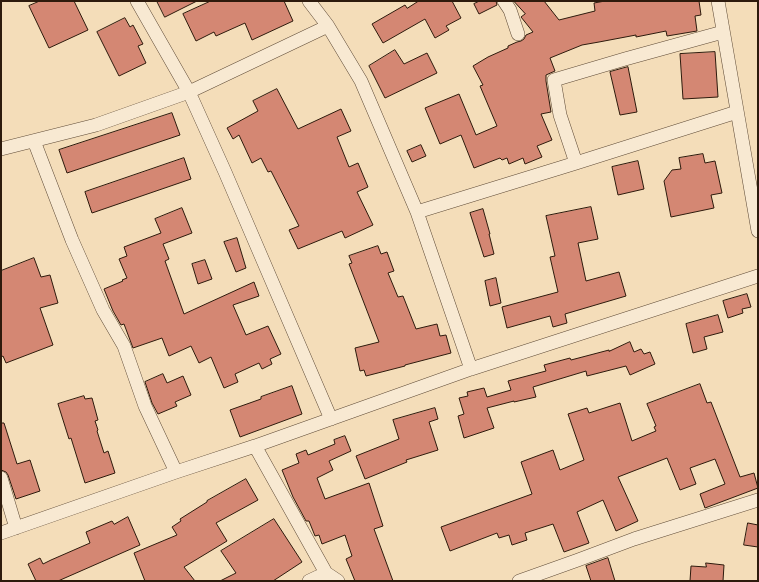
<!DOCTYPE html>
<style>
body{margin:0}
#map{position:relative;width:759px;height:582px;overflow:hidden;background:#f4ddb9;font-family:"Sorts Mill Goudy",serif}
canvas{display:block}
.frame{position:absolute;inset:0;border:2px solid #2d1a0c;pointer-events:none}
</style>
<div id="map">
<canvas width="759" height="582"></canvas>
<div class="frame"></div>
</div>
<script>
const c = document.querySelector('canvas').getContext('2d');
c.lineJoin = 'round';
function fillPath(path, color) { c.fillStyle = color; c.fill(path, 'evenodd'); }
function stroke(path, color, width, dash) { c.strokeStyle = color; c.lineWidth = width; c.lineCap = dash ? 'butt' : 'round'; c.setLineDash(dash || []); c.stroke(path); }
const building = new Path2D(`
 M 40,1 L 74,1 L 88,30 L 49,48 L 29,6 Z
 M 157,1 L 197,1 L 165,17 Z
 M 211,1 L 284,1 L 293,21 L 252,40 L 245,23 L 216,36 L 214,32 L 196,41 L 183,14 Z
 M 419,1 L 452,1 L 461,18 L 446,26 L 449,30 L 435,38 L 425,19 L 383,43 L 372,24 L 405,5 L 407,8 Z
 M 480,1 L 496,1 L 497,5 L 479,14 L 474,4 Z
 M 514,1 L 544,1 L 559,20 L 595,11 L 594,3 L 605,1 L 699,1 L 701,15 L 695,16 L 697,31 L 667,36 L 666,31 L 636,37 L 636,35 L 599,42 L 582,45 L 550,58 L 555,71 L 546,75 L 546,81 L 551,112 L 541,114 L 552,140 L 537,146 L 542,157 L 525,164 L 523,158 L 509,164 L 507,158 L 502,160 L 500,158 L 474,168 L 461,135 L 440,144 L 425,108 L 459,94 L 476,135 L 497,126 L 480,86 L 483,85 L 473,66 L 488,57 L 508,48 L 508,46 L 517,42 L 521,41 L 524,39 L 526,35 L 533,32 L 521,17 L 525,14 Z
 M 125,18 L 130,27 L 133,25 L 143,44 L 138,46 L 146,63 L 119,76 L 97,32 Z
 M 395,50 L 404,64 L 427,53 L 437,73 L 385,98 L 369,66 Z
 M 715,52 L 718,97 L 683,99 L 680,54 Z
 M 628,67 L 637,112 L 620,115 L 610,72 Z
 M 277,89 L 298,129 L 341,109 L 351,131 L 337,137 L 349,167 L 358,163 L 368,187 L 357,192 L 373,225 L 345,238 L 342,231 L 298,249 L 289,230 L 299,226 L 271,171 L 268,172 L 261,158 L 252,163 L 239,135 L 233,139 L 227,128 L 258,111 L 253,101 Z
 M 172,113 L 180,135 L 67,173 L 59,150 Z
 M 421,145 L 426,156 L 412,162 L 407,151 Z
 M 703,154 L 705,163 L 715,161 L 722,193 L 711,195 L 714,208 L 671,217 L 664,181 L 672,170 L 681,169 L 679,158 Z
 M 184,158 L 191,179 L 92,213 L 85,192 Z
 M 638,161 L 644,189 L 618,195 L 612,167 Z
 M 591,207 L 598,239 L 578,243 L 586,281 L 619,272 L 626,296 L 565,314 L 567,323 L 553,327 L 550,316 L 507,328 L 502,307 L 558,292 L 550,257 L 555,256 L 546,216 Z
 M 182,208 L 192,233 L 163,244 L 169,259 L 165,261 L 184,314 L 254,282 L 259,296 L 233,305 L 246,335 L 268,326 L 281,354 L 270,359 L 272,364 L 262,369 L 259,363 L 235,374 L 238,382 L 224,388 L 211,357 L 199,363 L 191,346 L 169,356 L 162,338 L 133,348 L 124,324 L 121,325 L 113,311 L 104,289 L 123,281 L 122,280 L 127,278 L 119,259 L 127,256 L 124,247 L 161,233 L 155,219 Z
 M 483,209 L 490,234 L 489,234 L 494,254 L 484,257 L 470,213 Z
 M 237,238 L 246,268 L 236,272 L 224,242 Z
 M 378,246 L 381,254 L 387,252 L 394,271 L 388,273 L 398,297 L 403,296 L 416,329 L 437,324 L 440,336 L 446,335 L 451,353 L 405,365 L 405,366 L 366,376 L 364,370 L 360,371 L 355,348 L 379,342 L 349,264 L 352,263 L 349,256 Z
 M 34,258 L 41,277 L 50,275 L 58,303 L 40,308 L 53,345 L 6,363 L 3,356 L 1,357 L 1,271 Z
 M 205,260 L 212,279 L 198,284 L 192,264 Z
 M 496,278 L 501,303 L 490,306 L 485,281 Z
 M 747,294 L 751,307 L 742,309 L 743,313 L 728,318 L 723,301 Z
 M 718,315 L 723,332 L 704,337 L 707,349 L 693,353 L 686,324 Z
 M 630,342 L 634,352 L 641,349 L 644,354 L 650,352 L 655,364 L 630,375 L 626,366 L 587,376 L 586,371 L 533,387 L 536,397 L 514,402 L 514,401 L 487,408 L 494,428 L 464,438 L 458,416 L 464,414 L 459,398 L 468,396 L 467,392 L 484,388 L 487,397 L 511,390 L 508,381 L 546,371 L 544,365 L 570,358 L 571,360 L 609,350 L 609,351 Z
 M 163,374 L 167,383 L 183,376 L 191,395 L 175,402 L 177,406 L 158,414 L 152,403 L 145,382 Z
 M 700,384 L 707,403 L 711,402 L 740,477 L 754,473 L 758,488 L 705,508 L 700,494 L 725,484 L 715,459 L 690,468 L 696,484 L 680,490 L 667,458 L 618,477 L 638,521 L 616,531 L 603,500 L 577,512 L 589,543 L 564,552 L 553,524 L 525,533 L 527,540 L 512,545 L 509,535 L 499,538 L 497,533 L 450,551 L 441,527 L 532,494 L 521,462 L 553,450 L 560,470 L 584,460 L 568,414 L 587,408 L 589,413 L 620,403 L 632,441 L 656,431 L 654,427 L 656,426 L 647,404 Z
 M 292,386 L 302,414 L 240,437 L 230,410 L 261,399 L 261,397 Z
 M 84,396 L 85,399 L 92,398 L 98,420 L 95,421 L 98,430 L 97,431 L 104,453 L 108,451 L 115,473 L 85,483 L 71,438 L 69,439 L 58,404 Z
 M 435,408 L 438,419 L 429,422 L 438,450 L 406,460 L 407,462 L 365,479 L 356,456 L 399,439 L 393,420 Z
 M 1,423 L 4,423 L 17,464 L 30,460 L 40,491 L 16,499 L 8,475 L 6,472 L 1,470 Z
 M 345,436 L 351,451 L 329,461 L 333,470 L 317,478 L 325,499 L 369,483 L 383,526 L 374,529 L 393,581 L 355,581 L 346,559 L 352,556 L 345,535 L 322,544 L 319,535 L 315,536 L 309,521 L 306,521 L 293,497 L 282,470 L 299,463 L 296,454 L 306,450 L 308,455 L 335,444 L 334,440 Z
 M 246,479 L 258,500 L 216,523 L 227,541 L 184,567 L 195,581 L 145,581 L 134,553 L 177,535 L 172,527 L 181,521 L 180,519 L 207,502 L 207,501 Z
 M 128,517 L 140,545 L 58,581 L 36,581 L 28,564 L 40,558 L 43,564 L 51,560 L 90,543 L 86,532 L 112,521 L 114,524 Z
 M 274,519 L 302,562 L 273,581 L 220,581 L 236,573 L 221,551 Z
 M 748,523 L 758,525 L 758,547 L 744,545 Z
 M 608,558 L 615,581 L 591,581 L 586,566 Z
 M 706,563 L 724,565 L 723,581 L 690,581 L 691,566 L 706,567 Z`);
const street = new Path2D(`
 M 137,1 L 189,92 L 225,172 L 331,419
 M 309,1 L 328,26 L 361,81 L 417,212 L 471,369
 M 504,1 L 510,10 L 518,34
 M 718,1 L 758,231
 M 34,141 L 72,240 L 103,310 L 124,346 L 145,406 L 176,472
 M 1,149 L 96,125 L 189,92 L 328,26
 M 576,163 L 560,115 L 554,80 L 625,59 L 723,32
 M 417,212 L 576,163 L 737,112
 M 255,446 L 326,573 L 338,581
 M 1,478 L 16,528
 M 1,533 L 176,472 L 255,446 L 471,369 L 758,276
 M 309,581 L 326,573
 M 519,581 L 578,560 L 634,539 L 758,500`);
fillPath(building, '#d48773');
stroke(building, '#2d1a0c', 1);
stroke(street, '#5f4b37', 14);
stroke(street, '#f8e9d2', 13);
</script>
